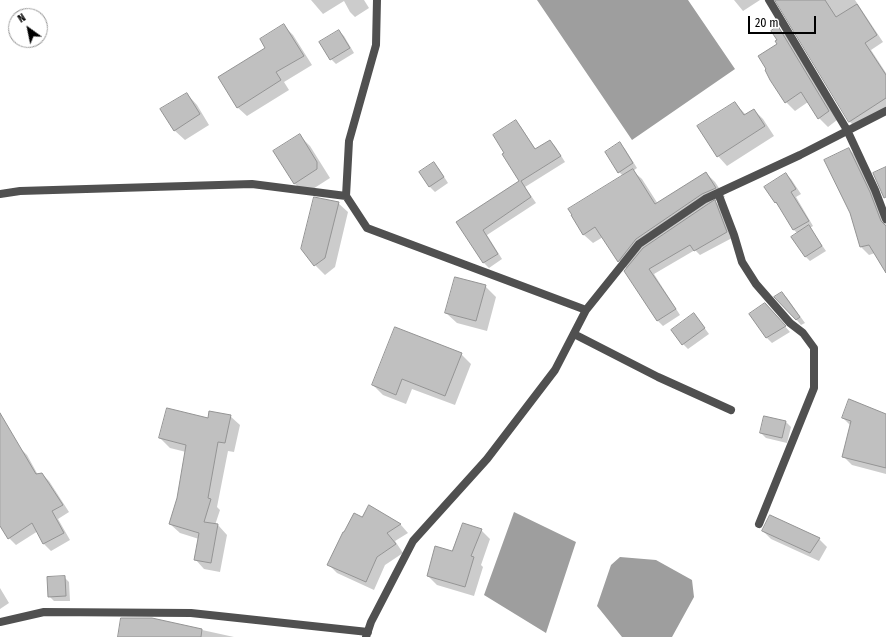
<!DOCTYPE html>
<style>
body{margin:0}
#map{position:relative;width:886px;height:637px;overflow:hidden;background:#fff;font-family:"Fira Sans Condensed",sans-serif}
canvas{display:block}
.north{position:absolute;left:8px;top:8px;width:40px;height:40px;box-sizing:border-box;background:#fff;border:1px solid #999;border-radius:50%;rotate:327deg;font-size:11px;font-weight:700;line-height:16px;text-align:center;color:#000}
.north::after{content:'';display:block;margin:auto;width:14px;height:18px;background:#000;clip-path:polygon(50% 0,100% 100%,50% 72%,0 100%)}
.scale{position:absolute;left:748px;top:16px;width:68px;height:18px;box-sizing:border-box;border:2px solid #000;border-top:0;padding-left:5px;font-size:12px;line-height:14px;white-space:nowrap;color:#000;-webkit-text-stroke:3px #fff;paint-order:stroke}
</style>
<div id="map">
<canvas width="886" height="637"></canvas>
<div class="north">N</div>
<div class="scale">20 m</div>
</div>
<script>
const c = document.querySelector('canvas').getContext('2d');
c.lineJoin = 'round';
function fillPath(path, color) { c.fillStyle = color; c.fill(path, 'evenodd'); }
function stroke(path, color, width, dash) { c.strokeStyle = color; c.lineWidth = width; c.lineCap = dash ? 'butt' : 'round'; c.setLineDash(dash || []); c.stroke(path); }
const water = new Path2D(`
 M 537,0 L 688,0 L 735,69 L 632,140 Z
 M 514,512 L 576,542 L 546,633 L 484,595 Z
 M 620,557 L 656,560 L 692,580 L 694,597 L 672,637 L 622,637 L 597,606 L 611,565 Z`);
const shadow = new Path2D(`
 M 311,0 L 364,0 L 369,8 L 355,17 L 350,12 L 344,1 L 323,14 Z
 M 734,0 L 760,0 L 743,11 Z
 M 777,0 L 855,0 L 883,42 L 871,50 L 886,73 L 886,109 L 856,128 L 850,122 Z
 M 284,26 L 293,35 L 312,65 L 284,82 L 289,90 L 247,116 L 237,107 L 267,48 Z
 M 778,28 L 787,36 L 837,120 L 828,127 L 819,118 L 808,102 L 795,111 L 786,102 L 778,44 Z
 M 339,31 L 344,36 L 354,53 L 336,64 L 331,59 Z
 M 187,94 L 197,105 L 209,125 L 185,140 L 174,130 Z
 M 735,103 L 746,115 L 754,110 L 763,119 L 774,136 L 727,166 L 718,156 Z
 M 516,122 L 521,127 L 536,150 L 550,141 L 555,146 L 565,162 L 525,187 L 536,203 L 487,235 L 502,259 L 489,268 L 484,263 L 457,222 L 520,181 L 506,153 Z
 M 300,136 L 310,146 L 330,178 L 305,194 L 294,183 Z
 M 620,144 L 625,149 L 637,168 L 633,171 L 642,179 L 658,204 L 706,173 L 715,182 L 725,197 L 715,201 L 720,207 L 732,238 L 700,255 L 695,250 L 654,274 L 680,315 L 663,326 L 658,321 L 625,271 L 627,269 L 619,261 L 603,237 L 593,243 L 584,235 L 572,216 L 623,176 L 619,172 Z
 M 849,149 L 857,157 L 877,201 L 886,223 L 886,271 L 875,253 L 869,255 L 861,247 L 850,213 Z
 M 434,164 L 439,169 L 448,183 L 435,192 L 430,187 L 421,173 Z
 M 786,174 L 791,179 L 801,194 L 796,197 L 813,226 L 810,228 L 826,251 L 810,261 L 805,256 L 798,234 L 794,230 L 780,207 L 775,202 Z
 M 338,203 L 348,212 L 335,267 L 325,275 L 315,265 Z
 M 485,286 L 496,297 L 487,331 L 457,323 L 446,313 Z
 M 782,293 L 787,298 L 805,323 L 801,325 L 795,318 Z
 M 770,309 L 790,332 L 772,343 L 767,338 Z
 M 694,314 L 709,334 L 688,349 L 683,344 Z
 M 461,354 L 471,364 L 455,405 L 412,389 L 406,404 L 383,395 L 373,385 Z
 M 886,415 L 886,474 L 852,465 L 843,456 L 851,426 L 843,418 Z
 M 230,416 L 240,425 L 234,452 L 228,451 L 217,507 L 220,510 L 215,525 L 218,525 L 227,535 L 220,572 L 204,569 L 195,559 L 199,539 L 180,533 L 170,524 L 178,498 L 186,452 L 170,448 L 160,438 L 208,419 Z
 M 785,421 L 791,427 L 787,443 L 766,438 L 761,433 Z
 M 20,448 L 27,455 L 38,475 L 42,474 L 49,481 L 69,512 L 58,519 L 70,540 L 51,551 L 44,544 L 38,531 L 16,545 L 9,538 L 0,524 L 0,460 Z
 M 370,506 L 401,525 L 408,533 L 395,541 L 403,553 L 385,565 L 374,590 L 337,573 L 329,565 Z
 M 481,530 L 490,539 L 481,565 L 483,567 L 474,596 L 437,585 L 428,576 L 453,552 Z
 M 763,531 L 819,539 L 827,547 L 819,561 L 771,539 Z
 M 64,577 L 69,582 L 70,601 L 54,601 L 49,596 Z
 M 0,588 L 9,603 L 0,609 Z
 M 152,619 L 234,637 L 119,637 Z`);
const building = new Path2D(`
 M 775,0 L 825,0 L 836,17 L 857,4 L 877,35 L 865,43 L 886,75 L 886,98 L 849,122 Z
 M 284,24 L 304,56 L 276,72 L 281,80 L 237,108 L 218,77 L 265,48 L 260,39 Z
 M 778,26 L 829,111 L 818,119 L 801,92 L 785,103 L 770,80 L 765,70 L 766,69 L 758,56 L 777,44 L 775,41 L 777,40 L 771,31 Z
 M 339,30 L 350,48 L 330,60 L 319,42 Z
 M 187,93 L 200,114 L 174,131 L 160,109 Z
 M 735,102 L 744,115 L 754,109 L 765,126 L 717,157 L 697,126 Z
 M 516,120 L 535,149 L 550,140 L 561,156 L 521,181 L 531,197 L 483,230 L 498,254 L 483,263 L 456,222 L 519,181 L 502,154 L 504,153 L 493,135 Z
 M 300,134 L 317,162 L 317,169 L 294,184 L 273,151 Z
 M 620,142 L 633,163 L 618,173 L 605,152 Z
 M 849,148 L 870,192 L 881,221 L 886,226 L 886,273 L 869,245 L 860,247 L 850,213 L 824,160 Z
 M 434,162 L 444,177 L 429,187 L 419,172 Z
 M 886,167 L 886,197 L 884,198 L 873,173 Z
 M 633,169 L 655,204 L 706,172 L 716,188 L 702,194 L 636,239 L 618,262 L 595,227 L 583,235 L 571,215 L 572,215 L 568,209 Z
 M 786,173 L 796,189 L 791,192 L 809,221 L 793,230 L 776,202 L 775,203 L 764,187 Z
 M 314,197 L 339,202 L 325,258 L 314,266 L 301,249 Z
 M 715,200 L 727,232 L 694,251 L 690,245 L 649,269 L 676,309 L 657,321 L 624,271 L 643,248 L 708,204 Z
 M 809,225 L 822,246 L 805,257 L 791,237 Z
 M 455,277 L 486,285 L 476,321 L 445,313 Z
 M 782,292 L 800,317 L 796,320 L 774,297 Z
 M 765,303 L 786,326 L 766,338 L 749,314 Z
 M 694,313 L 705,328 L 682,345 L 671,330 Z
 M 395,327 L 462,353 L 445,396 L 402,379 L 396,395 L 372,385 Z
 M 849,399 L 886,414 L 886,468 L 842,457 L 851,421 L 842,418 Z
 M 167,408 L 208,418 L 209,411 L 231,415 L 225,443 L 218,442 L 208,498 L 211,499 L 204,522 L 218,524 L 211,563 L 194,560 L 199,533 L 169,524 L 177,498 L 186,445 L 159,438 Z
 M 0,413 L 36,474 L 42,473 L 63,505 L 52,511 L 64,533 L 43,544 L 32,523 L 8,539 L 0,526 Z
 M 764,416 L 786,421 L 782,438 L 760,433 Z
 M 369,505 L 401,524 L 387,533 L 396,544 L 377,557 L 366,582 L 327,565 L 343,532 L 344,532 L 354,513 L 362,517 Z
 M 770,515 L 820,538 L 810,553 L 762,531 Z
 M 463,523 L 482,529 L 471,556 L 474,557 L 465,587 L 427,576 L 435,546 L 452,551 Z
 M 65,576 L 66,596 L 48,597 L 47,577 Z
 M 121,618 L 152,618 L 202,629 L 201,637 L 118,637 Z`);
const minor = new Path2D(`
 M 769,0 L 847,130 L 875,190 L 886,219
 M 718,193 L 734,235 L 742,262 L 756,284 L 790,323 L 803,333 L 814,348 L 814,388 L 759,524
 M 0,194 L 20,191 L 252,184 L 346,196 L 367,228 L 586,310
 M 346,196 L 349,141 L 376,45 L 377,0
 M 574,334 L 658,377 L 731,410
 M 0,622 L 44,612 L 191,613 L 368,632
 M 366,637 L 371,622 L 413,541 L 487,459 L 555,370 L 586,310 L 639,244 L 705,199 L 800,155 L 886,111`);
fillPath(water, '#9e9e9e');
fillPath(shadow, '#0003');
fillPath(building, '#c0c0c0');
stroke(building, '#949494', 1);
stroke(minor, '#505050', 8);
</script>
